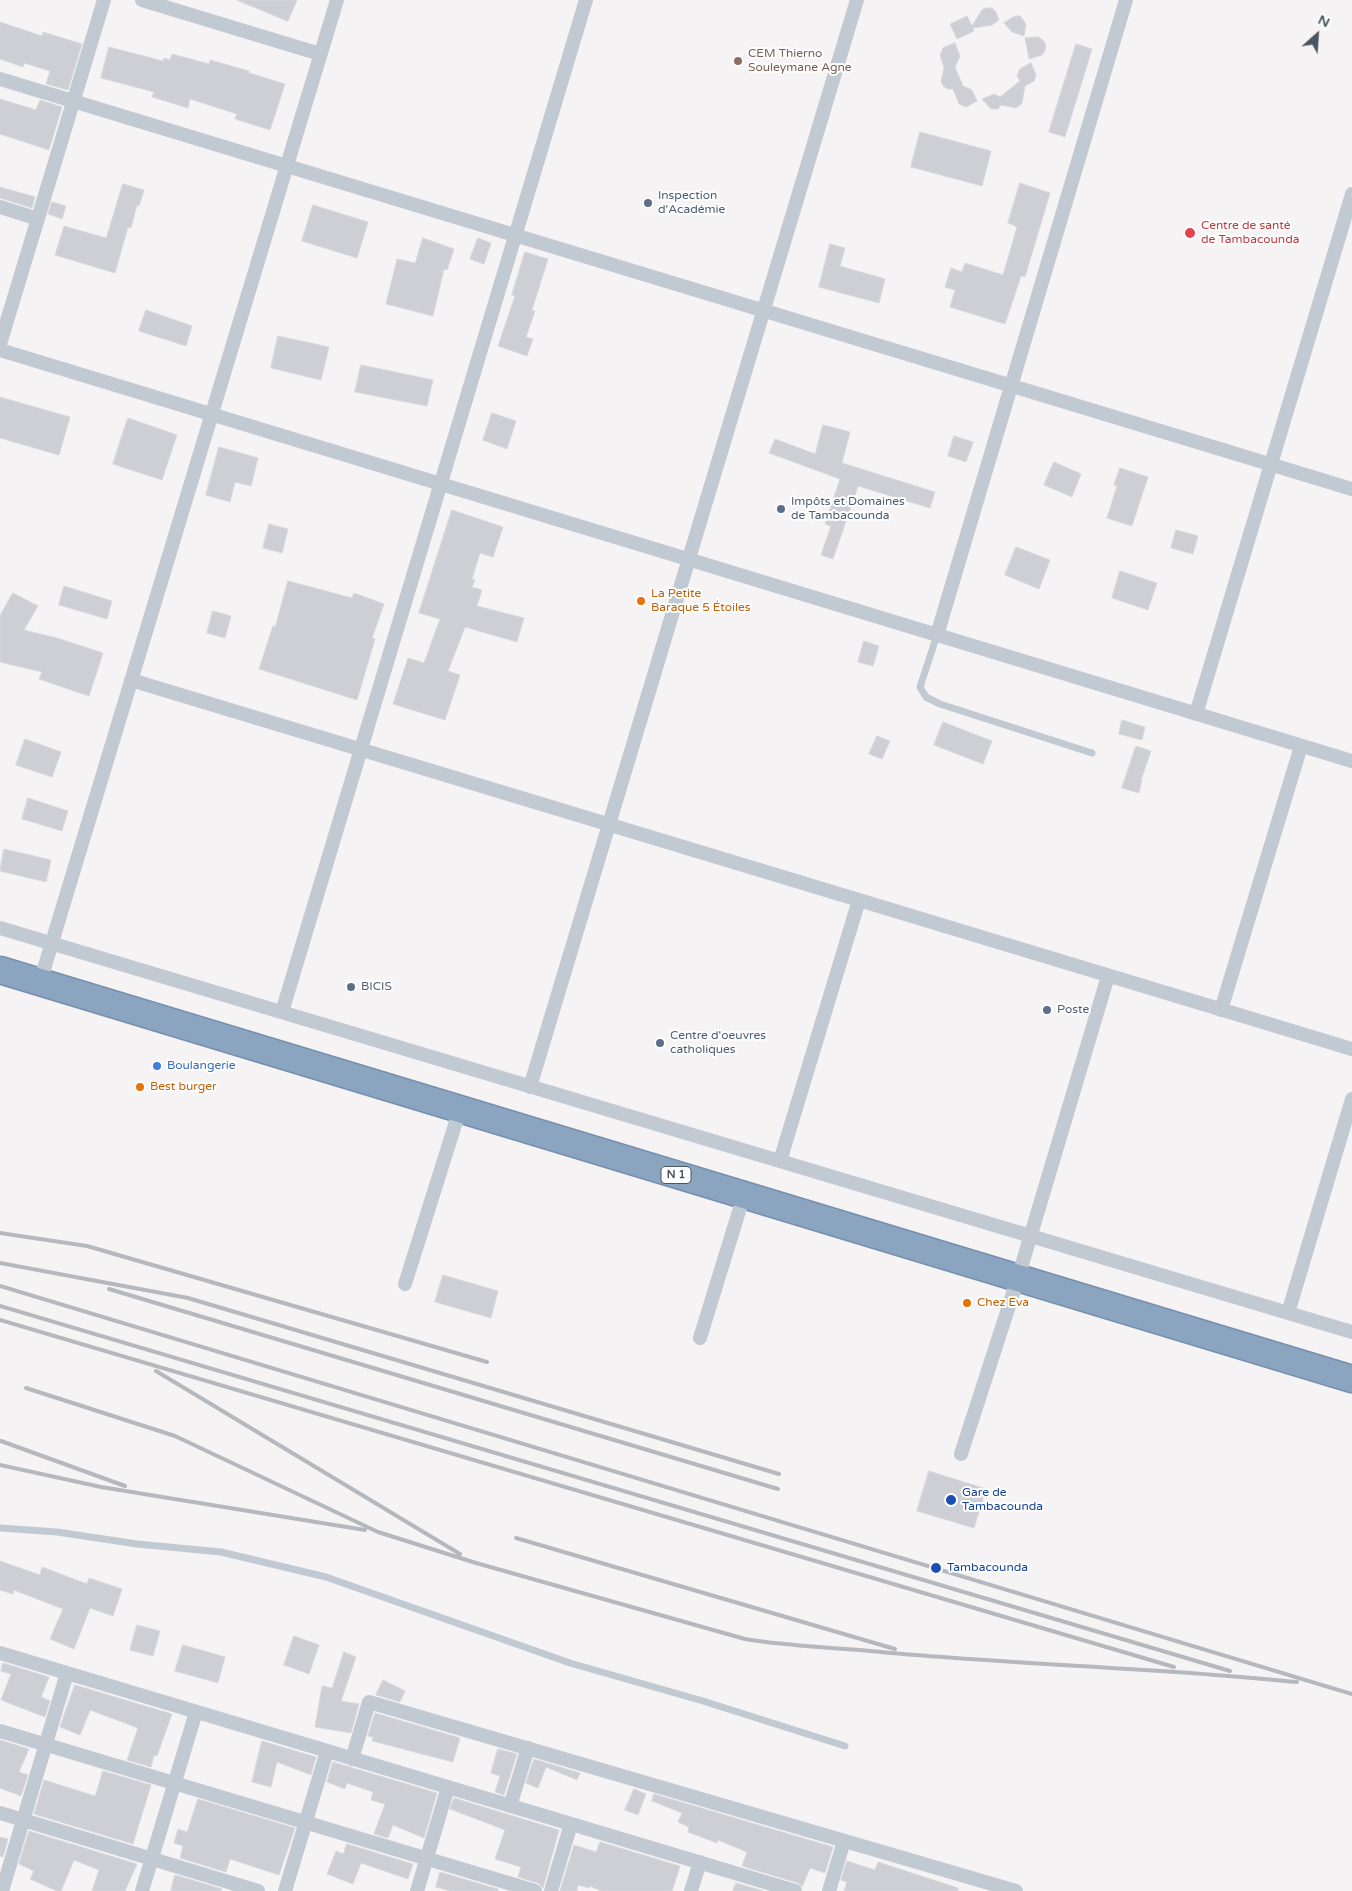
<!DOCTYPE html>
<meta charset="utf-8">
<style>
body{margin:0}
#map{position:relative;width:1352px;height:1891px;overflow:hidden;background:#f5f3f3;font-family:"Varela Round",sans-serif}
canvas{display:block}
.north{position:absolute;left:1292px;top:10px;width:50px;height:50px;-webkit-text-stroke:4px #fff;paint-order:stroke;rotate:26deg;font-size:14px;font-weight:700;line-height:20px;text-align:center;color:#4a5661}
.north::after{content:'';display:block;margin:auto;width:18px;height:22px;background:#4a5661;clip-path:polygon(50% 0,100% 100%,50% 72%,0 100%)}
</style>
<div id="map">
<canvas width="1352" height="1891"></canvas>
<div class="north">N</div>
</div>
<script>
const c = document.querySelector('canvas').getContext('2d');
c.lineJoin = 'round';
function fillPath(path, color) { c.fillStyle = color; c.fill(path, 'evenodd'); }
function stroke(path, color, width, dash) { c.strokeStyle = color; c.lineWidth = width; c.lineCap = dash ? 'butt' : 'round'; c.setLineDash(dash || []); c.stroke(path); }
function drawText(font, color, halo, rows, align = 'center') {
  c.font = font + ' "Varela Round",sans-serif'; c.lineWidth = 4; c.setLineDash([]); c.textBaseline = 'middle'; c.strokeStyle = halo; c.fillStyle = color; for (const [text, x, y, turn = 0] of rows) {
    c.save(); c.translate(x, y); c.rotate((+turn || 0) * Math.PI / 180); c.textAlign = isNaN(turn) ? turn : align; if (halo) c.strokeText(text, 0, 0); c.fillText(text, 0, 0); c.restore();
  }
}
const building = new Path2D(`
 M 237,0 L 297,0 L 288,21 Z
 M 987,8 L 992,8 L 996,12 L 999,20 L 992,25 L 973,28 L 974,31 L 957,39 L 950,24 L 967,16 L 972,26 L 982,10 Z
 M 1015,16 L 1020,16 L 1026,24 L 1024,36 L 1012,32 L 1004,23 Z
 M 0,22 L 42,36 L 43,32 L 82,44 L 68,90 L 46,84 L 50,71 L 24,63 L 23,67 L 0,59 Z
 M 1038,37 L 1043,40 L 1046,45 L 1045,50 L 1042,55 L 1029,59 L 1025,38 Z
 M 955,43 L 960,56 L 955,67 L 963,86 L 972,90 L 977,101 L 966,107 L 959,104 L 953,89 L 948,89 L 943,86 L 941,81 L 944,68 L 940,55 L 943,48 Z
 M 1076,44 L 1092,49 L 1065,137 L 1049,132 Z
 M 109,47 L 163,61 L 164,58 L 170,60 L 172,54 L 209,64 L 210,60 L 249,71 L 249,73 L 285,84 L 270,130 L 235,119 L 237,114 L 190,99 L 188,108 L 152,97 L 154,92 L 101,78 Z
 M 1031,63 L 1036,75 L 1034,81 L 1025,86 L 1022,103 L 1016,108 L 1001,105 L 998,109 L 991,109 L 982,99 L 994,94 L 1000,97 L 1020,81 L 1017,76 L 1020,69 Z
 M 0,99 L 36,110 L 40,100 L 62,107 L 49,150 L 0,134 Z
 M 920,132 L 991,151 L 982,186 L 911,167 Z
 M 1020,183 L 1050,193 L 1025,277 L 1021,276 L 1005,324 L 950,307 L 955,290 L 945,287 L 951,268 L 962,272 L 965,263 L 1003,275 L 1017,227 L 1008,223 Z
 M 123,184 L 144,190 L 139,206 L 137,205 L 131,228 L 128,227 L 115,273 L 55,255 L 64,226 L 106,238 Z
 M 0,187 L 35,197 L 32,208 L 0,198 Z
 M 52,202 L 66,206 L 62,219 L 48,214 Z
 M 313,205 L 368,222 L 357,258 L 302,241 Z
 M 423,238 L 454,249 L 447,270 L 444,269 L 433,316 L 386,304 L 397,259 L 415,263 Z
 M 478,238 L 491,243 L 484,264 L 470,259 Z
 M 830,244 L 845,248 L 840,266 L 885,279 L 879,303 L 819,287 Z
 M 525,252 L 548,259 L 532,310 L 535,311 L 526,337 L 533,339 L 527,356 L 498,346 L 515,296 L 512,295 Z
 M 146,310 L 192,326 L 186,346 L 139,331 Z
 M 278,336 L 329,347 L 321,380 L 271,368 Z
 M 361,365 L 433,380 L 427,406 L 355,392 Z
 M 0,397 L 70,417 L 59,455 L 0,438 Z
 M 492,413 L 516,421 L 507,449 L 483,440 Z
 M 128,418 L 177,435 L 162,480 L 113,464 Z
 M 823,425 L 850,432 L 842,463 L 935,492 L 930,508 L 858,486 L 833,559 L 821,555 L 831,526 L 825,524 L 840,479 L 769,453 L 775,439 L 815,454 Z
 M 954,436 L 973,442 L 966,462 L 948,456 Z
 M 219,447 L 258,458 L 251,486 L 235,482 L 230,502 L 206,495 Z
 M 1054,462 L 1081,474 L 1072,497 L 1044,485 Z
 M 1120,468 L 1148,477 L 1132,526 L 1107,518 L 1117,486 L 1114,485 Z
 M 452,510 L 503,527 L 493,557 L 480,553 L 472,579 L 475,580 L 472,587 L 482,590 L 477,606 L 524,618 L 517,642 L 465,627 L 448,671 L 460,675 L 445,720 L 393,704 L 408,658 L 424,663 L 440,619 L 419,613 Z
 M 269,524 L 288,529 L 282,553 L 263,548 Z
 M 1176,530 L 1198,536 L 1193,554 L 1171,548 Z
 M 1016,547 L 1050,560 L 1039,589 L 1005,575 Z
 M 1120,571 L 1157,583 L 1148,610 L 1112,598 Z
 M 288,581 L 352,598 L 354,593 L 384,604 L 372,638 L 375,639 L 357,700 L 259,669 L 273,626 L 275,627 Z
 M 64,586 L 112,601 L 107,619 L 59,605 Z
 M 13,593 L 38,606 L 24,630 L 57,638 L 103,653 L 89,696 L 39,679 L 42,672 L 0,662 L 0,616 Z
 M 213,611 L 231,616 L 225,638 L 207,633 Z
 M 864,641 L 879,646 L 873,666 L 858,662 Z
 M 1122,720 L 1145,727 L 1142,740 L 1119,734 Z
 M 943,722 L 992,741 L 983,764 L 934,745 Z
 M 877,736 L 890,741 L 882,759 L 869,754 Z
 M 25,739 L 61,752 L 52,777 L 16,765 Z
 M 1136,746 L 1151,751 L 1141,780 L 1142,780 L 1139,793 L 1122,788 Z
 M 28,798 L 68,811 L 62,831 L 22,819 Z
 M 4,849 L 51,860 L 46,882 L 0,871 Z
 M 443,1275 L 498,1291 L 491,1318 L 435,1302 Z
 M 929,1471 L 986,1489 L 974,1528 L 917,1511 Z
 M 0,1561 L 40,1575 L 42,1567 L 87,1584 L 89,1578 L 122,1589 L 113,1616 L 90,1608 L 74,1649 L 50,1639 L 63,1609 L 14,1590 L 13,1594 L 0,1590 Z
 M 137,1625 L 160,1631 L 153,1656 L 130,1650 Z
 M 294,1636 L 319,1645 L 309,1674 L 284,1665 Z
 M 183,1645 L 225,1657 L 218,1683 L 175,1671 Z
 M 344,1652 L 356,1657 L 341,1701 L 359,1704 L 351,1733 L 315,1727 L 322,1686 L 332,1688 Z
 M 3,1663 L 49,1677 L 41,1697 L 50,1701 L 45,1717 L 1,1700 L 11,1674 L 1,1671 Z
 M 383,1680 L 405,1691 L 400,1702 L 376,1695 Z
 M 75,1685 L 172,1714 L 157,1756 L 154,1755 L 151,1767 L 127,1760 L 138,1728 L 90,1710 L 80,1735 L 60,1727 Z
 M 375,1713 L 460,1738 L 453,1762 L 372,1741 L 373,1737 L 368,1736 Z
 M 0,1740 L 29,1749 L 19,1772 L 28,1775 L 21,1796 L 0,1788 Z
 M 262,1741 L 316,1757 L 311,1775 L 277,1762 L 271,1787 L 252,1782 Z
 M 498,1749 L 517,1754 L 504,1795 L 495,1792 L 500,1776 L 491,1773 Z
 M 534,1759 L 580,1773 L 577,1780 L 546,1767 L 538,1788 L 526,1783 Z
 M 333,1762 L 437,1793 L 424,1838 L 393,1825 L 388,1838 L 374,1834 L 385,1804 L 371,1800 L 373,1792 L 347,1783 L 345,1789 L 327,1782 Z
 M 103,1771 L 151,1785 L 133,1844 L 34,1814 L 44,1780 L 95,1796 Z
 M 634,1789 L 646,1794 L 638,1815 L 625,1810 Z
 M 654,1794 L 833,1847 L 825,1873 L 810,1868 L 802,1887 L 798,1883 L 742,1866 L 747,1852 L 718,1840 L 717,1843 L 688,1832 L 689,1827 L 678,1822 L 682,1813 L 652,1801 Z
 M 454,1798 L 559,1830 L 543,1888 L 538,1883 L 518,1877 L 521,1867 L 495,1859 L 505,1830 L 450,1809 Z
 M 198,1799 L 295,1828 L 279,1875 L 230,1859 L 226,1872 L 180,1858 L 183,1846 L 174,1843 L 178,1829 L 187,1832 Z
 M 29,1831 L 137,1864 L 125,1891 L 92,1891 L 99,1870 L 74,1860 L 61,1891 L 57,1891 L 30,1879 L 34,1871 L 19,1864 Z
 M 0,1837 L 8,1839 L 3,1857 L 0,1856 Z
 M 600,1842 L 680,1866 L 672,1891 L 601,1891 L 590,1886 L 589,1888 L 578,1885 L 577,1891 L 560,1891 L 574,1845 L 596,1852 Z
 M 347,1844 L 413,1864 L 408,1879 L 361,1863 L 353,1884 L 327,1874 L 336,1851 L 343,1854 Z
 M 847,1861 L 875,1870 L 878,1862 L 958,1888 L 958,1891 L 844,1891 L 847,1882 L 841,1880 Z
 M 440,1872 L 498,1889 L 498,1891 L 450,1891 L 436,1887 Z
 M 175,1875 L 222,1889 L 221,1891 L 171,1891 Z
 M 736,1883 L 764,1891 L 733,1891 Z`);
const lane = new Path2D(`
 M 937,635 L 920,687 L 926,697 L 940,704 L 1092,753
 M 0,1528 L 57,1532 L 137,1544 L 221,1552 L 326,1577 L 570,1663 L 703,1701 L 845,1746`);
const street = new Path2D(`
 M 142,0 L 320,54
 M 0,79 L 1352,489
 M 0,207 L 38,219
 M 0,344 L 104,0
 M 0,350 L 1352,761
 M 937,635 L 1126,0
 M 131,680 L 1352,1049
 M 1196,714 L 1352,194
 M 0,928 L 1352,1332
 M 40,982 L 337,0
 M 1221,1010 L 1301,746
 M 282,1012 L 586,0
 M 530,1087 L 857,0
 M 780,1161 L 859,900
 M 405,1284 L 460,1109
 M 1288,1313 L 1352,1099
 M 700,1338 L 744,1195
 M 961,1454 L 1018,1278 L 1108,976
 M 0,1653 L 795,1891
 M 0,1731 L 535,1891
 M 352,1759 L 369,1702 L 1016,1891
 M 510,1806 L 528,1748
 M 0,1813 L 258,1891
 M 2,1891 L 67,1673
 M 142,1891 L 196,1712
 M 285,1891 L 327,1751
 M 417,1891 L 448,1787
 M 551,1891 L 571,1824
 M 691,1891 L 700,1862
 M 829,1891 L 844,1841`);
const highway = new Path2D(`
 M 0,970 L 1352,1379`);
const rail = new Path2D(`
 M 0,1233 L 87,1246 L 487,1362
 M 0,1263 L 188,1298 L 779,1474
 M 0,1286 L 1352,1694
 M 109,1289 L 778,1489
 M 0,1306 L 1230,1671
 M 0,1320 L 1174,1667
 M 156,1371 L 460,1554
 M 26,1388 L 175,1436 L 378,1532 L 476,1563 L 745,1639 C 786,1646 828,1647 870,1651 C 1012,1665 1155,1667 1297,1682
 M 1,1441 L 125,1486
 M 0,1465 L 101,1487 L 365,1530
 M 516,1538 L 895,1649`);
const markers = [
 [738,61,5,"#8d6e63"],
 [648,203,5,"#5c6f8a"],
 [1190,233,6,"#e0444e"],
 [781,509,5,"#5c6f8a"],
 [641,601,5,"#e8710a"],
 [351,987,5,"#5c6f8a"],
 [1047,1010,5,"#5c6f8a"],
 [660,1043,5,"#5c6f8a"],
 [157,1066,5,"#3f7fe0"],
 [140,1087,5,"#e8710a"],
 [967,1303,5,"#e8710a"],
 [951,1500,6,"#1a4fb4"],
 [936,1568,6,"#1a4fb4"]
];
const shields = [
 [676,1175,30]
];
const shieldNames = [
 ["N 1",676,1175]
];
const educationNames = [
 ["CEM Thierno",748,54],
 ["Souleymane Agne",748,68]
];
const serviceNames = [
 ["Inspection",658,196],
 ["d'Académie",658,210],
 ["Impôts et Domaines",791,502],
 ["de Tambacounda",791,516],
 ["BICIS",361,987],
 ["Poste",1057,1010],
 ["Centre d'oeuvres",670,1036],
 ["catholiques",670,1050]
];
const healthNames = [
 ["Centre de santé",1201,226],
 ["de Tambacounda",1201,240]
];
const foodNames = [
 ["La Petite",651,594],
 ["Baraque 5 Étoiles",651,608],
 ["Best burger",150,1087],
 ["Chez Eva",977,1303]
];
const shopNames = [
 ["Boulangerie",167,1066]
];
const transitNames = [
 ["Gare de",962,1493],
 ["Tambacounda",962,1507],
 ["Tambacounda",947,1568]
];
fillPath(building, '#cdcfd5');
stroke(building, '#d7d9de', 1);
stroke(highway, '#7690ad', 29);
stroke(lane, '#c1cad2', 7);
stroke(street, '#c1cad2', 14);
stroke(highway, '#8ba5c1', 26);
stroke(rail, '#b5b8bd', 4);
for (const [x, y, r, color] of markers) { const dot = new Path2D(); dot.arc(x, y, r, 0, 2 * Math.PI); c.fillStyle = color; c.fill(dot); stroke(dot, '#fff', 2); }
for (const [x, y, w] of shields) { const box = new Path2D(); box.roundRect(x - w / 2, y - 8.5, w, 17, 4); c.fillStyle = '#fff'; c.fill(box); stroke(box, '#4a5661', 1); }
drawText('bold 11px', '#4a5661', null, shieldNames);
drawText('12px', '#785e54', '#fff', educationNames, 'left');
drawText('12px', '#4e5e75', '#fff', serviceNames, 'left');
drawText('12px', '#be3a42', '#fff', healthNames, 'left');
drawText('12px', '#c56008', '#fff', foodNames, 'left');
drawText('12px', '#366cbe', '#fff', shopNames, 'left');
drawText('12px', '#164399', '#fff', transitNames, 'left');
</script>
